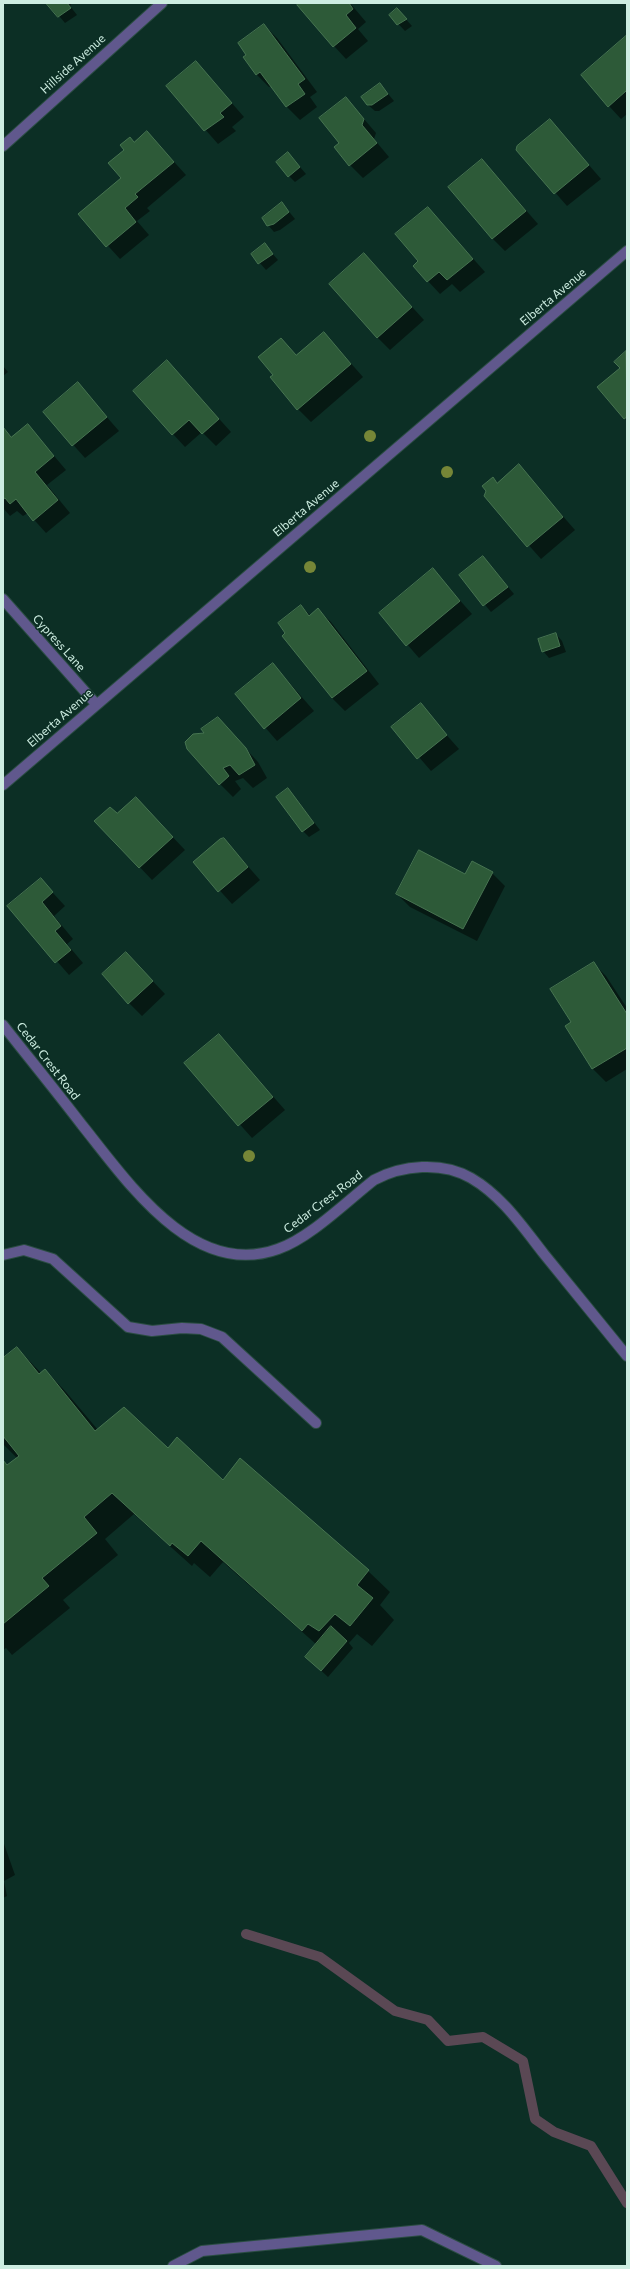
<!DOCTYPE html>
<style>
body{margin:0}
#map{position:relative;width:630px;height:2269px;overflow:hidden;background:#0c2f25;font-family:Commissioner,sans-serif}
canvas{display:block}
.frame{position:absolute;inset:0;border:4px solid #cdede1;pointer-events:none}
</style>
<div id="map">
<canvas width="630" height="2269"></canvas>
<div class="frame"></div>
</div>
<script>
const c = document.querySelector('canvas').getContext('2d');
c.lineJoin = 'round';
function fillPath(path, color) { c.fillStyle = color; c.fill(path, 'evenodd'); }
function stroke(path, color, width, dash) { c.strokeStyle = color; c.lineWidth = width; c.lineCap = dash ? 'butt' : 'round'; c.setLineDash(dash || []); c.stroke(path); }
function drawText(font, color, halo, rows, align = 'center') {
  c.font = font + ' Commissioner,sans-serif'; c.lineWidth = 3; c.setLineDash([]); c.textBaseline = 'middle'; c.strokeStyle = halo; c.fillStyle = color; for (const [text, x, y, turn = 0] of rows) {
    c.save(); c.translate(x, y); c.rotate((+turn || 0) * Math.PI / 180); c.textAlign = isNaN(turn) ? turn : align; if (halo) c.strokeText(text, 0, 0); c.fillText(text, 0, 0); c.restore();
  }
}
const shadow = new Path2D(`
 M 48,3 L 72,3 L 70,6 L 77,15 L 65,23 Z
 M 300,3 L 350,3 L 366,22 L 358,29 L 368,41 L 346,59 L 334,46 Z
 M 390,15 L 403,16 L 412,26 L 405,31 Z
 M 264,25 L 277,38 L 317,92 L 310,97 L 317,107 L 300,120 L 287,107 L 272,86 L 269,87 L 257,75 L 244,57 Z
 M 627,36 L 627,114 L 621,119 L 609,106 Z
 M 196,62 L 244,117 L 232,127 L 236,131 L 218,144 L 167,86 Z
 M 380,84 L 394,101 L 379,111 L 375,111 L 368,105 Z
 M 346,98 L 376,133 L 374,139 L 389,157 L 363,178 L 350,165 L 340,143 Z
 M 550,120 L 601,179 L 567,206 L 517,149 Z
 M 147,132 L 186,175 L 147,208 L 150,211 L 137,221 L 149,235 L 120,259 L 79,214 L 122,178 L 126,150 L 130,138 L 135,143 Z
 M 294,160 L 306,174 L 295,182 L 289,176 Z
 M 482,160 L 538,224 L 505,251 L 492,238 Z
 M 282,203 L 295,219 L 280,230 L 274,232 L 268,225 Z
 M 428,208 L 485,272 L 460,292 L 452,284 L 440,294 L 414,266 L 419,262 Z
 M 265,245 L 278,260 L 266,270 L 252,254 Z
 M 364,254 L 424,320 L 390,350 L 377,337 Z
 M 324,333 L 363,377 L 311,422 L 298,409 L 275,375 L 281,339 L 297,356 Z
 M 626,353 L 627,353 L 627,421 L 598,388 L 621,368 L 615,362 Z
 M 167,361 L 231,432 L 216,446 L 202,432 L 185,447 L 173,434 Z
 M 3,366 L 8,372 L 3,376 Z
 M 78,384 L 119,431 L 85,458 L 44,412 Z
 M 28,425 L 66,470 L 47,485 L 70,513 L 46,533 L 28,513 L 23,516 L 17,511 L 10,516 L 3,508 L 3,428 L 12,437 Z
 M 519,466 L 575,530 L 541,559 L 485,496 L 493,478 L 498,483 Z
 M 483,557 L 514,594 L 491,612 L 460,575 Z
 M 433,570 L 472,614 L 419,658 L 380,613 Z
 M 301,606 L 311,616 L 318,610 L 331,622 L 379,684 L 345,711 L 332,698 L 284,636 Z
 M 556,634 L 562,641 L 566,652 L 549,658 L 543,651 Z
 M 273,664 L 314,711 L 277,741 L 236,694 Z
 M 420,705 L 459,749 L 431,771 L 393,727 Z
 M 218,719 L 258,762 L 267,778 L 253,788 L 243,778 L 235,781 L 241,789 L 233,797 L 220,784 L 206,733 Z
 M 288,789 L 320,830 L 309,837 L 303,831 Z
 M 148,811 L 185,850 L 152,880 L 96,821 L 117,814 Z
 M 224,839 L 260,880 L 232,904 L 194,862 Z
 M 492,873 L 505,886 L 477,941 L 410,907 L 397,894 L 466,875 Z
 M 41,880 L 65,906 L 54,916 L 73,939 L 67,944 L 83,963 L 69,975 L 9,906 Z
 M 126,953 L 165,994 L 142,1016 L 129,1003 Z
 M 593,963 L 606,976 L 627,1008 L 627,1069 L 606,1082 L 593,1069 L 566,1026 L 572,1022 Z
 M 219,1035 L 285,1110 L 252,1138 L 186,1064 Z
 M 17,1348 L 41,1373 L 45,1370 L 66,1392 L 98,1430 L 168,1449 L 368,1571 L 390,1592 L 380,1605 L 394,1620 L 372,1646 L 357,1634 L 349,1643 L 353,1648 L 328,1677 L 313,1663 L 317,1645 L 223,1562 L 210,1577 L 194,1563 L 192,1566 L 134,1514 L 105,1539 L 118,1555 L 63,1600 L 70,1608 L 12,1655 L 6,1648 L 3,1650 L 3,1460 L 8,1466 L 17,1458 L 3,1444 L 3,1359 Z
 M 3,1841 L 15,1875 L 4,1881 L 7,1896 L 3,1898 Z`);
const stream = new Path2D(`
 M 246,1934 L 320,1957 L 395,2011 L 428,2020 L 448,2041 L 483,2037 L 523,2061 L 535,2119 L 554,2132 L 591,2146 L 627,2203`);
const building = new Path2D(`
 M 46,3 L 67,3 L 71,8 L 58,17 Z
 M 299,3 L 349,3 L 353,9 L 346,15 L 356,28 L 333,47 L 297,5 Z
 M 397,8 L 407,19 L 397,25 L 389,15 Z
 M 264,24 L 305,79 L 298,84 L 305,94 L 286,107 L 260,72 L 256,75 L 243,57 L 246,55 L 238,43 Z
 M 627,35 L 627,92 L 626,91 L 608,107 L 581,75 Z
 M 196,61 L 232,103 L 220,113 L 224,117 L 204,131 L 166,86 Z
 M 380,83 L 388,94 L 372,105 L 367,105 L 361,97 Z
 M 346,97 L 364,119 L 362,125 L 377,143 L 349,166 L 334,147 L 339,143 L 319,118 Z
 M 550,119 L 589,165 L 554,194 L 516,150 L 517,146 Z
 M 147,131 L 174,162 L 135,194 L 138,197 L 125,208 L 136,222 L 106,247 L 78,214 L 121,178 L 108,163 L 124,150 L 120,145 L 130,137 L 134,142 Z
 M 288,152 L 300,167 L 288,177 L 276,162 Z
 M 482,159 L 526,211 L 492,239 L 448,187 Z
 M 282,202 L 289,212 L 274,224 L 267,226 L 262,218 Z
 M 428,207 L 473,259 L 447,280 L 439,272 L 427,282 L 413,266 L 418,261 L 395,234 Z
 M 265,243 L 273,254 L 258,264 L 251,254 Z
 M 364,253 L 412,307 L 377,338 L 329,284 Z
 M 324,332 L 351,364 L 297,410 L 270,377 L 273,375 L 258,357 L 281,338 L 296,355 Z
 M 626,351 L 627,417 L 624,419 L 597,387 L 620,368 L 614,362 Z
 M 167,360 L 219,419 L 202,434 L 189,420 L 172,435 L 133,391 Z
 M 78,382 L 107,417 L 72,446 L 43,412 Z
 M 28,424 L 54,456 L 35,472 L 58,500 L 33,521 L 16,499 L 10,504 L 5,498 L 3,499 L 3,427 L 11,437 Z
 M 519,464 L 563,517 L 527,547 L 484,496 L 486,491 L 482,486 L 493,477 L 497,483 Z
 M 483,556 L 508,587 L 483,606 L 459,575 Z
 M 433,568 L 460,601 L 406,646 L 379,613 Z
 M 301,605 L 309,616 L 318,608 L 367,671 L 332,698 L 282,636 L 285,633 L 278,623 Z
 M 556,633 L 560,646 L 542,652 L 538,639 Z
 M 273,663 L 301,698 L 264,729 L 235,694 Z
 M 421,703 L 447,735 L 417,759 L 391,727 Z
 M 218,717 L 246,748 L 255,765 L 239,775 L 230,765 L 223,768 L 229,776 L 219,785 L 187,749 L 185,742 L 193,734 L 204,733 L 201,729 Z
 M 288,788 L 314,823 L 302,832 L 276,797 Z
 M 136,797 L 173,837 L 139,868 L 94,821 L 110,807 L 117,813 Z
 M 224,838 L 248,867 L 218,892 L 193,862 L 220,839 Z
 M 419,850 L 465,874 L 472,861 L 493,872 L 463,929 L 396,894 Z
 M 41,878 L 53,892 L 42,902 L 61,926 L 55,931 L 71,950 L 55,963 L 7,906 Z
 M 126,952 L 153,981 L 128,1004 L 102,974 Z
 M 594,962 L 627,1014 L 627,1048 L 592,1069 L 565,1026 L 571,1022 L 550,989 Z
 M 219,1034 L 273,1097 L 238,1126 L 184,1063 Z
 M 17,1347 L 39,1374 L 45,1369 L 95,1431 L 124,1407 L 168,1448 L 177,1437 L 223,1480 L 240,1458 L 369,1570 L 357,1585 L 373,1598 L 350,1626 L 335,1614 L 319,1631 L 308,1624 L 302,1631 L 201,1541 L 188,1556 L 172,1543 L 170,1546 L 112,1493 L 84,1517 L 97,1533 L 42,1578 L 49,1586 L 3,1624 L 3,1460 L 7,1465 L 19,1456 L 3,1436 L 3,1358 Z
 M 331,1626 L 347,1641 L 321,1671 L 305,1657 Z`);
const lane = new Path2D(`
 M 3,1255 L 24,1250 L 53,1259 L 128,1327 L 152,1331 L 182,1328 L 201,1329 L 222,1337 L 316,1423
 M 173,2266 L 202,2251 L 422,2230 L 496,2266`);
const street = new Path2D(`
 M 3,146 L 162,3
 M 3,599 L 96,704
 M 3,785 L 627,251
 M 3,1025 C 29,1058 56,1091 82,1125 C 127,1181 193,1280 278,1249 C 310,1238 347,1201 374,1180 C 402,1165 442,1161 471,1178 C 502,1196 522,1226 544,1254 C 572,1288 599,1322 627,1356`);
const trees = [
 [370,436],
 [447,472],
 [310,567],
 [249,1156]
];
const streetNames = [
 ["Hillside Avenue",73,64,-42],
 ["Elberta Avenue",553,297,-40],
 ["Elberta Avenue",306,508,-40],
 ["Cypress Lane",59,643,48],
 ["Elberta Avenue",60,718,-41],
 ["Cedar Crest Road",48,1061,52],
 ["Cedar Crest Road",323,1202,-37]
];
fillPath(shadow, '#0007');
stroke(stream, '#5a4854', 10);
fillPath(building, '#2d5a38');
stroke(building, '#477451', 1);
stroke(lane, '#2b4d43', 12);
stroke(street, '#2b4d43', 12);
stroke(lane, '#60588d', 10);
stroke(street, '#60588d', 10);
c.fillStyle = '#768637';
for (const [x, y] of trees) { c.beginPath(); c.arc(x, y, 6, 0, 2 * Math.PI); c.fill(); }
drawText('12px', '#cdede1', '#0c2f25', streetNames);
</script>
